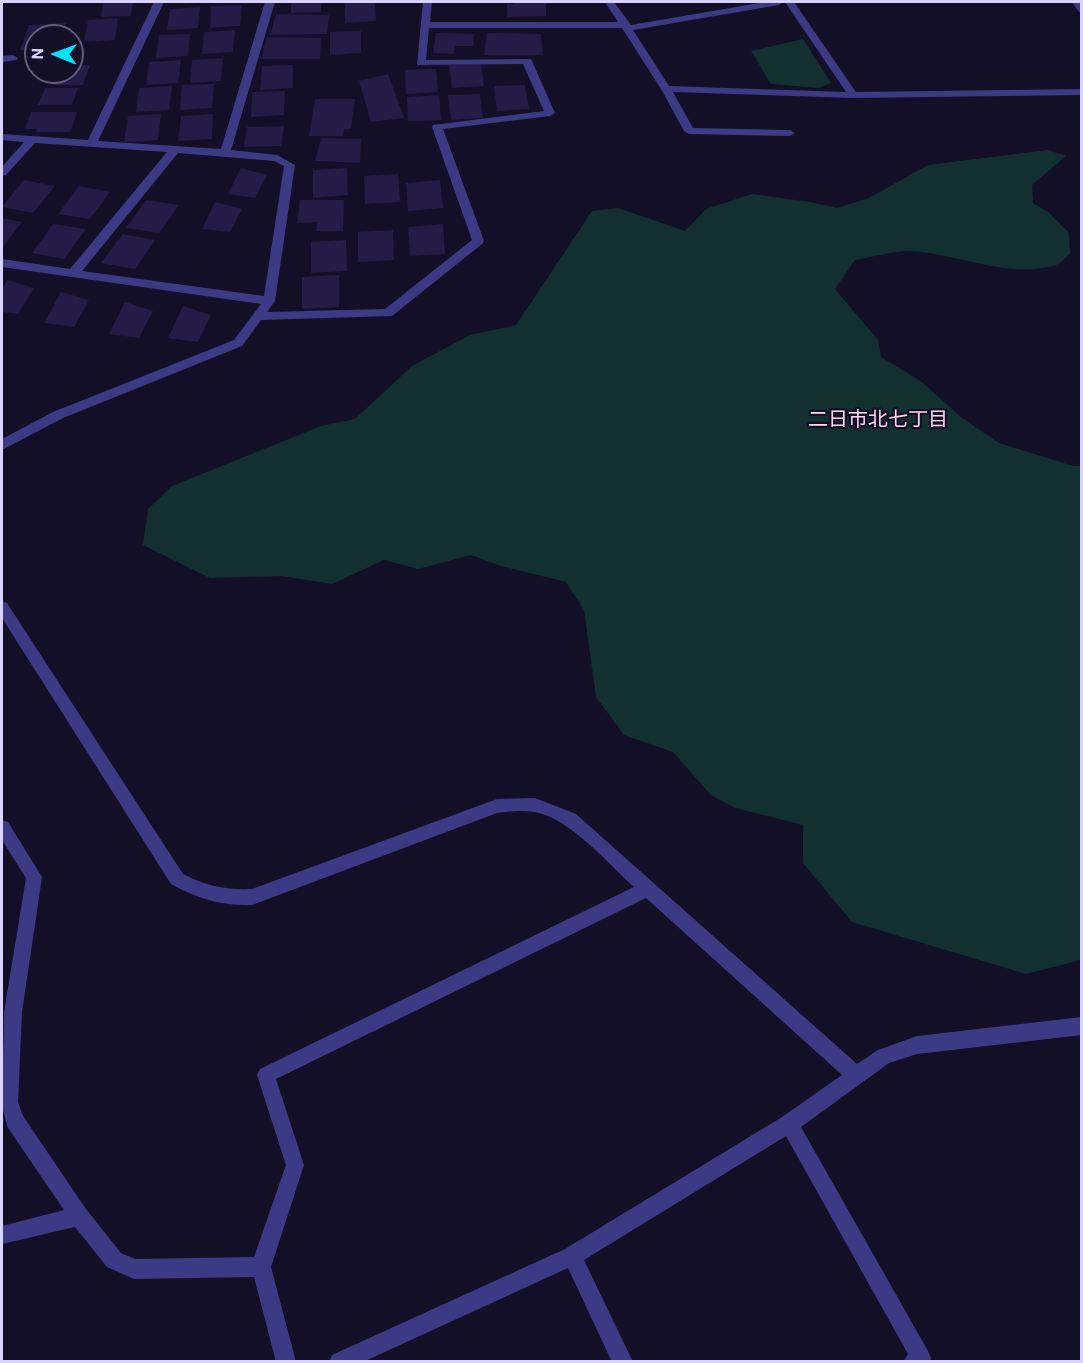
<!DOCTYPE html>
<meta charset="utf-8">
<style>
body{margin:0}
#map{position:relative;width:1083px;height:1363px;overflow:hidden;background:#130f26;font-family:Roboto,sans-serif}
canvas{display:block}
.frame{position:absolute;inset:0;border:3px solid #d9d4ff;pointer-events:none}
.north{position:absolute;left:24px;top:24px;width:60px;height:60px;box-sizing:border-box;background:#130f26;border:2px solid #625e7d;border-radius:50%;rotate:271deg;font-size:16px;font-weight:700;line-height:24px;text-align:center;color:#d9d4ff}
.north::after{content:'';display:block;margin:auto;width:21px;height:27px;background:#00e5ff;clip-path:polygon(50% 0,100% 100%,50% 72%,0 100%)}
</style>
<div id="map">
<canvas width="1083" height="1363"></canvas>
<div class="frame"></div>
<div class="north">N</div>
</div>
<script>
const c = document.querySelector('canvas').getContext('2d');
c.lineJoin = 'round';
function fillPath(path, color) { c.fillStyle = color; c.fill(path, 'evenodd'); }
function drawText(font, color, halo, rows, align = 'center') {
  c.font = font + ' Roboto,"Noto Sans JP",sans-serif'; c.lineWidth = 4.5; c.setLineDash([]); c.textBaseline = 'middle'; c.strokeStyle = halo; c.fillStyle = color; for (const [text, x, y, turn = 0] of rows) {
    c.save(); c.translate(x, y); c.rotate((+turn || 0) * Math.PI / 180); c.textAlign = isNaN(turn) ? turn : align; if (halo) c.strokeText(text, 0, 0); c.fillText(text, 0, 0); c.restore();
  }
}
const green = new Path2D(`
 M 803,39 L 831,83 L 819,88 L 771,84 L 751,51 Z
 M 1048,150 L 1066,156 L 1032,185 L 1033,203 L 1048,212 L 1069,233 L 1070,254 C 1066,257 1061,263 1056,265 C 1008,280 958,253 910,251 C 893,251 873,257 855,260 L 835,289 L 878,340 L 881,357 L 922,382 L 962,418 L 999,443 L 1073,466 L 1081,466 L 1081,960 L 1026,974 L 852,922 L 803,863 L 803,825 L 735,808 L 711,795 L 673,752 L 624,735 L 596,697 L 584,610 L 566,582 L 501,566 L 471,555 L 418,569 L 384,560 L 332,584 L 282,576 L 210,578 L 143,545 L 148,509 L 172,486 L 321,426 L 355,419 L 412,366 L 470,335 L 516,325 L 592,211 L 618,208 L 685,231 L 706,209 L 752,194 L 810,202 L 837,208 L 869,198 L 928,165 Z`);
const building = new Path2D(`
 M 103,2 L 133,2 L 131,16 L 101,17 Z
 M 291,2 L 321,2 L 321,12 L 291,13 Z
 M 345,2 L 375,2 L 376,21 L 345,23 Z
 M 514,2 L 546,3 L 546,16 L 507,17 L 507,4 L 514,4 Z
 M 242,5 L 240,26 L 210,28 L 211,6 Z
 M 200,7 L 198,28 L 167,30 L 170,9 Z
 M 276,14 L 329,15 L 327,34 L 270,35 Z
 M 118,18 L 115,40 L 84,42 L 88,20 Z
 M 66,23 L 62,36 L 36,36 L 36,50 L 20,50 L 29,25 Z
 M 235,30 L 233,52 L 202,54 L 204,32 Z
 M 361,31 L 361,53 L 330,55 L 330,32 Z
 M 436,33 L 474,34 L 473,46 L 455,46 L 454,54 L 433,53 Z
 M 487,33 L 541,34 L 543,55 L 484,55 Z
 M 190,34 L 188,56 L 156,58 L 159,35 Z
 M 267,37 L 321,38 L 320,59 L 261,59 Z
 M 223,58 L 221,81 L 190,83 L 192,60 Z
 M 181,60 L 178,83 L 146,85 L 149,62 Z
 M 481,63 L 484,86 L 452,88 L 449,65 Z
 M 72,65 L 90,65 L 83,85 L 53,85 L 58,72 L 72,72 Z
 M 293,65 L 293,88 L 260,90 L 262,66 Z
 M 436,69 L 438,92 L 406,94 L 405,70 Z
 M 388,74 L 404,118 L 371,122 L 359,81 Z
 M 214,84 L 212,108 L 180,110 L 182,85 Z
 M 525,85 L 529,109 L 497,111 L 494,86 Z
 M 172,86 L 169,110 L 136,112 L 139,88 Z
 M 45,88 L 78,88 L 72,105 L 38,105 Z
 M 285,91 L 284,115 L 251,117 L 252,92 Z
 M 480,94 L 483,118 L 451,120 L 448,95 Z
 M 439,95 L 441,120 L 408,121 L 407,97 Z
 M 315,99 L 355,99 L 351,129 L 344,129 L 343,136 L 309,136 Z
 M 31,112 L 77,112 L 71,132 L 36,132 L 37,129 L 25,129 Z
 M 161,114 L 158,140 L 124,142 L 128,116 Z
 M 213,114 L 212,139 L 178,141 L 181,116 Z
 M 284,126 L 281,146 L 244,147 L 247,127 Z
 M 321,138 L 361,139 L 360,163 L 315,161 Z
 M 241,168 L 267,175 L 255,198 L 228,194 Z
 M 347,168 L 348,195 L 313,198 L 313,170 Z
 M 398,174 L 400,202 L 365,204 L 364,176 Z
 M 24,180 L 55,186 L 33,213 L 2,207 Z
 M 440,180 L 443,208 L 408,211 L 406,183 Z
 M 79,186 L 110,192 L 90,219 L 58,214 Z
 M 146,200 L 179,205 L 159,233 L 126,228 Z
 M 300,200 L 344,200 L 343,231 L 316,231 L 317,222 L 297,223 Z
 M 215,202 L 242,209 L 230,232 L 202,229 Z
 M 2,218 L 22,222 L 2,248 Z
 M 53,224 L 86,229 L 64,259 L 32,253 Z
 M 443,224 L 445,254 L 410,256 L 408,227 Z
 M 393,230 L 394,260 L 358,262 L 358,232 Z
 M 123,234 L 155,240 L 135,269 L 101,263 Z
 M 346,240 L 347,271 L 311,273 L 311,242 Z
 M 339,275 L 339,307 L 302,309 L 302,277 Z
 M 7,280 L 34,288 L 18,314 L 2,312 L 2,290 Z
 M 61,292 L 89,300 L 74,327 L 44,323 Z
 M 125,302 L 153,311 L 139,338 L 109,334 Z
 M 183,306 L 211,315 L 198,342 L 168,338 Z`);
const minor = new Path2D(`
 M 154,2 L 164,2 L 98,141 L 221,149 L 265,2 L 275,2 L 231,150 L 277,155 L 295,165 L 275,301 L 267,312 L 385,309 L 472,240 L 432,127 L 433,125 L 544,111 L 523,64 L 417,65 L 423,2 L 432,2 L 430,22 L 618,22 L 605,2 L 614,2 L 631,25 L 765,2 L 783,2 L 779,5 L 633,30 L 669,86 L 846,92 L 785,2 L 794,2 L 856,92 L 1082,89 L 1082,95 L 853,98 L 673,92 L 693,128 L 790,130 L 795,133 L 790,136 L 689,134 L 684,131 L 661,89 L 622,28 L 429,28 L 426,60 L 531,59 L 555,113 L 550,116 L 443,129 L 484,241 L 482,244 L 392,316 L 261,320 L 242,346 L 63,418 L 2,450 L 2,439 L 53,412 L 234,340 L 261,304 L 2,267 L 2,259 L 70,269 L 167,152 L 35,143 L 6,175 L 2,176 L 2,167 L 24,142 L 2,140 L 2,134 L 88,140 ZM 178,153 L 274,161 L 284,166 L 264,296 L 82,271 Z
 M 1072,2 L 1081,2 L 1082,13 L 1079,12 Z
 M 13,55 L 18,58 L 17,60 L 2,62 L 2,56 Z
 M 2,601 L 7,603 L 183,874 C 206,886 226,890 252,889 L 497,799 L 535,798 L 576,814 L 857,1064 L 878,1050 L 917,1036 L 1082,1017 L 1082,1035 L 917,1054 L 889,1063 L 801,1127 L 928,1351 L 931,1358 L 930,1362 L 903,1362 L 908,1354 L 786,1136 L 584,1260 L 633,1362 L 612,1362 L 568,1268 L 363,1362 L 329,1362 L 332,1355 L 565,1249 L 782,1117 L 842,1075 L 646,898 L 276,1079 L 304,1165 L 271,1267 L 296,1362 L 276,1362 L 254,1277 L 134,1279 L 107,1267 L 75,1227 L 2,1244 L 2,1226 L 64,1210 L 8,1128 L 2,1107 L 4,1012 L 26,878 L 2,840 L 2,820 L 8,822 L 42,877 L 22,1012 L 18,1102 L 23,1116 L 86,1209 L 121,1253 L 135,1259 L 254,1257 L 286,1165 L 257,1075 L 260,1069 L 634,887 C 607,863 571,819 535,812 C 522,810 510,811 497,813 L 252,905 C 222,906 198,899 171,884 L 2,618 Z`);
const neighbourhoodNames = [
 ["二日市北七丁目",878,421]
];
fillPath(green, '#12302f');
fillPath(building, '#241b47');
fillPath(minor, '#3d3a85');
drawText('20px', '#ffd6f0', '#130f26', neighbourhoodNames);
</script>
